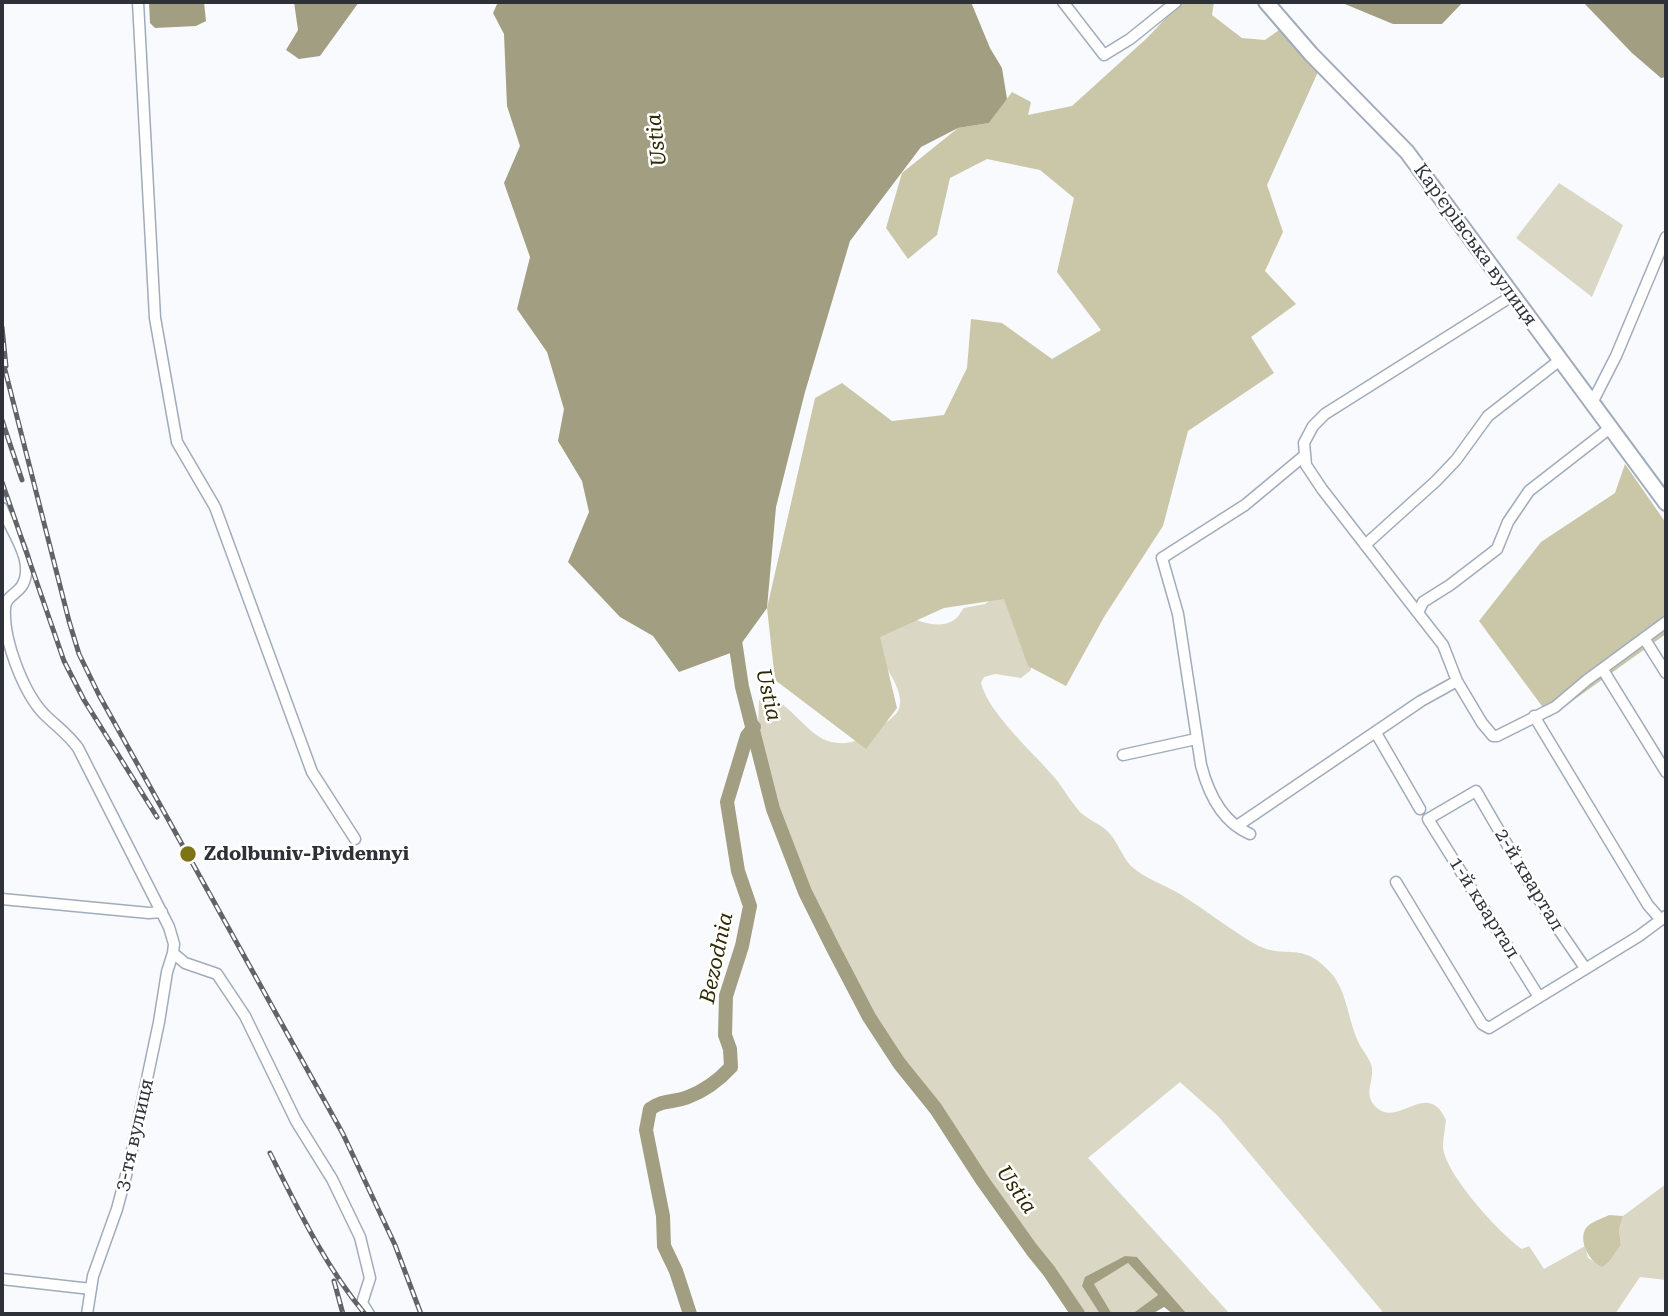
<!DOCTYPE html>
<meta charset="utf-8">
<style>
body{margin:0}
#map{position:relative;width:1668px;height:1316px;overflow:hidden;background:#f8fafe;font-family:"Roboto Serif",serif}
canvas{display:block}
.frame{position:absolute;inset:0;border:4px solid #2e3238;pointer-events:none}
</style>
<div id="map">
<canvas width="1668" height="1316"></canvas>
<div class="frame"></div>
</div>
<script>
const c = document.querySelector('canvas').getContext('2d');
c.lineJoin = 'round';
function fillPath(path, color) { c.fillStyle = color; c.fill(path, 'evenodd'); }
function stroke(path, color, width, dash) { c.strokeStyle = color; c.lineWidth = width; c.lineCap = dash ? 'butt' : 'round'; c.setLineDash(dash || []); c.stroke(path); }
function drawText(font, color, halo, rows, align = 'center') {
  c.font = font + ' "Roboto Serif",serif'; c.lineWidth = 5; c.setLineDash([]); c.textBaseline = 'middle'; c.strokeStyle = halo; c.fillStyle = color; for (const [text, x, y, turn = 0] of rows) {
    c.save(); c.translate(x, y); c.rotate((+turn || 0) * Math.PI / 180); c.textAlign = isNaN(turn) ? turn : align; if (halo) c.strokeText(text, 0, 0); c.fillText(text, 0, 0); c.restore();
  }
}
const green = new Path2D(`
 M 1559,183 L 1623,225 L 1592,297 L 1516,238 Z
 M 1003,594 L 1031,661 L 1031,670 L 1021,678 L 995,674 L 984,677 L 981,683 C 989,714 1034,753 1055,778 C 1064,789 1071,802 1080,812 C 1089,821 1102,824 1110,834 C 1118,843 1122,856 1130,865 C 1143,878 1165,885 1180,894 C 1206,910 1229,929 1255,944 C 1285,961 1301,939 1331,973 C 1347,991 1348,1020 1358,1041 C 1361,1049 1368,1056 1371,1064 C 1376,1078 1363,1092 1374,1105 C 1394,1128 1418,1091 1437,1107 C 1441,1110 1444,1116 1446,1120 C 1445,1129 1443,1138 1443,1147 C 1445,1174 1500,1234 1522,1249 L 1529,1246 L 1544,1269 L 1585,1246 L 1588,1258 L 1602,1266 L 1609,1262 L 1621,1245 L 1619,1230 L 1623,1216 L 1666,1184 L 1666,1280 L 1640,1277 L 1615,1314 L 1380,1314 L 1382,1311 L 1218,1116 L 1180,1082 L 1088,1158 L 1230,1314 L 1187,1314 L 1137,1257 L 1082,1286 L 1100,1314 L 1080,1314 L 1051,1268 L 1033,1248 L 984,1177 L 938,1106 L 901,1062 L 871,1014 L 809,886 L 779,807 L 758,726 L 759,701 L 763,693 C 791,703 806,734 828,741 C 845,746 859,742 873,731 C 881,726 893,719 898,711 C 909,692 877,655 866,639 L 898,613 C 914,619 938,631 954,620 C 959,617 960,612 964,608 L 985,604 L 995,596 Z
 M 1128,1263 L 1158,1295 L 1132,1314 L 1112,1314 L 1094,1284 Z`);
const forest = new Path2D(`
 M 1181,2 L 1214,2 L 1212,15 L 1242,38 L 1265,40 L 1279,30 L 1318,72 L 1267,185 L 1283,232 L 1265,271 L 1296,304 L 1251,337 L 1274,373 L 1188,431 L 1163,526 L 1104,617 L 1066,686 L 1028,666 L 1004,599 L 944,608 L 880,637 L 897,708 L 866,749 L 775,680 L 767,608 L 815,398 L 842,383 L 892,421 L 944,415 L 967,368 L 971,319 L 1002,323 L 1052,359 L 1101,330 L 1057,272 L 1074,198 L 1040,170 L 987,159 L 950,178 L 937,235 L 908,259 L 886,228 L 902,173 L 958,128 L 989,123 L 1012,92 L 1031,102 L 1028,115 L 1072,106 L 1147,38 Z
 M 1625,464 L 1666,523 L 1666,634 L 1550,717 L 1479,621 L 1541,542 L 1615,493 Z
 M 1609,1215 L 1623,1216 L 1619,1230 L 1621,1245 L 1609,1262 L 1602,1267 C 1589,1262 1575,1236 1589,1225 C 1594,1221 1603,1218 1609,1215 Z`);
const water = new Path2D(`
 M 149,2 L 204,2 L 206,21 L 196,26 L 155,28 L 150,23 Z
 M 294,2 L 359,2 L 320,56 L 299,59 L 286,50 L 298,30 Z
 M 498,2 L 971,2 L 990,48 L 1002,68 L 1007,99 L 989,123 L 958,128 L 921,147 L 850,241 L 805,392 L 776,507 L 767,608 L 736,651 L 679,672 L 653,636 L 620,617 L 568,562 L 589,512 L 582,481 L 558,441 L 564,409 L 547,352 L 517,309 L 530,257 L 504,183 L 520,146 L 507,106 L 504,34 L 493,13 Z
 M 1340,2 L 1463,2 L 1442,24 L 1393,24 Z
 M 1583,2 L 1666,2 L 1666,77 L 1661,78 L 1632,53 Z
 M 1125,1256 L 1137,1257 L 1187,1314 L 1173,1314 L 1164,1307 L 1152,1314 L 1132,1314 L 1158,1295 L 1128,1263 L 1094,1284 L 1112,1314 L 1100,1314 L 1082,1286 L 1085,1277 Z`);
const river = new Path2D(`
 M 734,634 L 742,687 L 773,809 L 805,892 L 833,948 L 869,1017 L 899,1063 L 936,1109 L 982,1180 L 1032,1250 L 1049,1271 L 1078,1314
 M 690,1314 L 676,1271 L 664,1246 L 663,1216 L 646,1130 L 650,1109 C 664,1099 673,1103 688,1097 C 704,1091 719,1080 731,1067 L 730,1049 L 725,1035 L 726,996 L 742,946 L 750,906 L 738,871 L 727,802 L 747,736 L 754,727`);
const street = new Path2D(`
 M 138,2 L 155,318 L 177,442 L 215,507 L 312,772 L 355,839
 M 1063,2 L 1104,55 L 1130,39 L 1176,2
 M 1592,403 L 1616,356 L 1666,237
 M 2,508 C 10,530 35,560 23,584 C 18,594 5,596 5,609 C 3,639 23,692 44,714 C 56,726 68,734 78,748 L 169,927 L 174,944 L 173,953 L 185,963 L 217,974 L 245,1016 L 296,1121 L 332,1179 L 360,1237 L 370,1278 L 362,1303 L 369,1314
 M 1365,545 L 1436,481 L 1456,460 L 1488,416 L 1560,360
 M 1418,613 L 1322,489 L 1306,465 L 1304,443 L 1313,426 L 1325,414 L 1512,296
 M 1644,638 L 1666,673
 M 1603,670 L 1666,772
 M 1457,681 L 1443,645 L 1418,613 L 1423,602 L 1450,585 L 1497,549 L 1508,522 L 1529,491 L 1610,428
 M 1534,716 L 1648,905 L 1661,920
 M 1376,733 L 1420,809
 M 1123,755 L 1196,739
 M 1237,826 L 1421,701 L 1457,681 L 1482,723 L 1493,736 L 1497,736 L 1555,707 L 1587,680 L 1666,622
 M 1250,834 C 1222,822 1208,792 1201,765 L 1178,614 L 1162,558 L 1245,505 L 1305,455
 M 1396,882 L 1482,1024 L 1489,1028 L 1639,936 L 1666,916
 M 2,899 L 149,913 L 162,912
 M 1539,997 L 1428,819 L 1476,791 L 1544,908 L 1585,968
 M 2,1279 L 91,1289
 M 87,1314 L 93,1276 L 117,1209 L 129,1164 L 159,1022 L 167,972 L 173,953`);
const secondary = new Path2D(`
 M 1266,2 L 1311,54 L 1407,152 L 1666,503`);
const rail = new Path2D(`
 M 2,327 L 6,366
 M 2,358 L 69,621 L 79,654 L 99,695 L 343,1134 L 395,1245 L 421,1314
 M 2,420 L 22,480
 M 2,482 L 64,661 L 84,700 L 157,817
 M 270,1153 C 298,1209 325,1266 365,1314
 M 334,1281 L 343,1314`);
const markers = [
 [188,854,9,"#7d7416"]
];
const streetNames = [
 ["Кар'єрівська вулиця",1475,245,54],
 ["2-й квартал",1529,880,59],
 ["1-й квартал",1484,908,58],
 ["3-тя вулиця",135,1135,-77]
];
const poiNames = [
 ["Zdolbuniv-Pivdennyi",204,854]
];
const waterNames = [
 ["Ustia",657,140,-97],
 ["Ustia",768,695,77],
 ["Bezodnia",717,958,-78],
 ["Ustia",1016,1190,55]
];
fillPath(green, '#dad8c4');
fillPath(forest, '#cac7a9');
fillPath(water, '#a19e81');
stroke(river, '#a19e81', 14);
stroke(street, '#a0acbb', 13);
stroke(secondary, '#a0acbb', 18);
stroke(street, '#fff', 10);
stroke(secondary, '#fff', 14);
stroke(rail, '#606369', 5);
stroke(rail, '#fff', 2.5, [8]);
for (const [x, y, r, color] of markers) { const dot = new Path2D(); dot.arc(x, y, r, 0, 2 * Math.PI); c.fillStyle = color; c.fill(dot); stroke(dot, '#fff', 2.5); }
drawText('19px', '#2e3238', '#fff', streetNames);
drawText('bold 19px', '#2e3238', '#fff', poiNames, 'left');
drawText('italic 21px', '#2e2a02', '#fff', waterNames);
</script>
